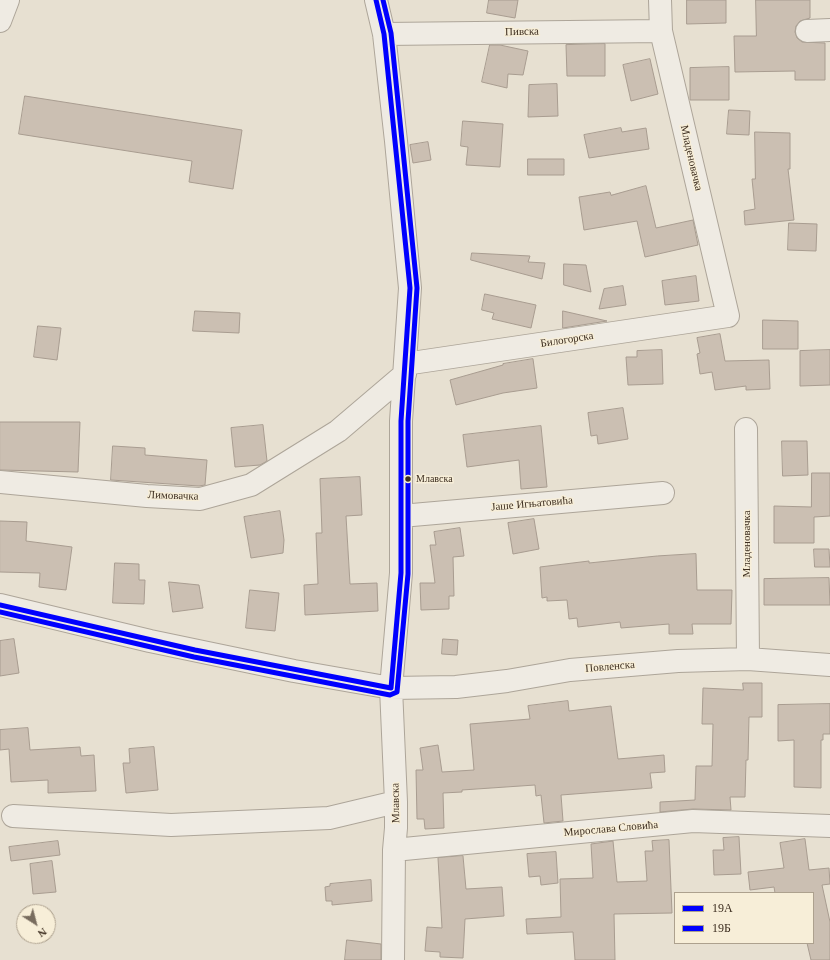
<!DOCTYPE html>
<meta charset="utf-8">
<style>
body{margin:0}
#map{position:relative;width:830px;height:960px;overflow:hidden;background:#e7e0d1;font-family:"Times New Roman",serif}
canvas{display:block}
.legend{position:absolute;left:674px;top:892px;width:140px;height:52px;box-sizing:border-box;background:#f7eed8;border:1px solid #ada18e;margin:0;padding:5px 7px;list-style:none;font-size:12px;color:#3d2e20}
.legend li{display:flex;align-items:center;gap:8px;height:20px}
.legend b{width:20px;border:1px solid #ada18e}
.north{position:absolute;left:16px;top:904px;width:40px;height:40px;box-sizing:border-box;background:#f7eed8;border:1px solid #ada18e;border-radius:50%;rotate:144deg;font-size:11px;font-weight:700;line-height:16px;text-align:center;color:#3d2e20}
.north::after{content:'';display:block;margin:auto;width:14px;height:18px;background:#786c5e;clip-path:polygon(50% 0,100% 100%,50% 72%,0 100%)}
</style>
<div id="map">
<canvas width="830" height="960"></canvas>
<ul class="legend">
<li><b style="height:5px;background:#00f"></b>19А</li>
<li><b style="height:5px;background:#00f"></b>19Б</li>
</ul>
<div class="north">N</div>
</div>
<script>
const c = document.querySelector('canvas').getContext('2d');
c.lineJoin = 'round';
function fillPath(path, color) { c.fillStyle = color; c.fill(path, 'evenodd'); }
function stroke(path, color, width, dash) { c.strokeStyle = color; c.lineWidth = width; c.lineCap = dash ? 'butt' : 'round'; c.setLineDash(dash || []); c.stroke(path); }
function drawText(font, color, halo, rows, align = 'center') {
  c.font = font + ' "Times New Roman",serif'; c.lineWidth = 3; c.setLineDash([]); c.textBaseline = 'middle'; c.strokeStyle = halo; c.fillStyle = color; for (const [text, x, y, turn = 0] of rows) {
    c.save(); c.translate(x, y); c.rotate((+turn || 0) * Math.PI / 180); c.textAlign = isNaN(turn) ? turn : align; if (halo) c.strokeText(text, 0, 0); c.fillText(text, 0, 0); c.restore();
  }
}
const building = new Path2D(`
 M 489,0 L 518,0 L 515,18 L 487,13 Z
 M 687,0 L 726,0 L 726,23 L 687,24 Z
 M 756,0 L 810,0 L 810,18 L 800,21 L 796,26 L 795,32 L 797,38 L 802,42 L 825,43 L 825,80 L 795,80 L 795,71 L 735,72 L 734,36 L 756,36 Z
 M 605,44 L 605,76 L 567,76 L 566,45 Z
 M 490,45 L 500,45 L 528,51 L 523,75 L 508,74 L 507,88 L 482,82 Z
 M 650,59 L 658,94 L 631,101 L 623,65 Z
 M 729,67 L 729,100 L 690,100 L 690,68 Z
 M 557,84 L 558,116 L 528,117 L 529,85 Z
 M 25,96 L 242,130 L 233,189 L 189,182 L 192,161 L 19,134 Z
 M 729,110 L 750,111 L 749,135 L 727,134 Z
 M 463,121 L 503,124 L 500,167 L 466,165 L 468,147 L 461,146 Z
 M 621,128 L 622,132 L 646,128 L 649,149 L 589,158 L 584,135 Z
 M 755,132 L 790,133 L 790,169 L 788,169 L 794,220 L 745,225 L 744,211 L 755,209 L 752,179 L 755,179 Z
 M 428,142 L 431,160 L 413,163 L 410,145 Z
 M 528,159 L 564,159 L 564,175 L 528,175 Z
 M 646,186 L 656,228 L 693,220 L 698,245 L 645,257 L 637,221 L 584,230 L 579,197 L 610,192 L 611,195 Z
 M 789,223 L 817,224 L 816,251 L 788,250 Z
 M 472,253 L 530,256 L 528,262 L 545,263 L 542,279 L 471,260 Z
 M 564,264 L 586,265 L 591,292 L 564,285 Z
 M 696,276 L 699,301 L 665,305 L 662,281 Z
 M 623,286 L 626,305 L 599,309 L 604,289 Z
 M 485,294 L 536,305 L 531,328 L 492,319 L 494,313 L 482,310 Z
 M 195,311 L 240,313 L 239,333 L 193,331 Z
 M 563,311 L 607,321 L 563,328 Z
 M 763,320 L 798,321 L 798,349 L 763,349 Z
 M 38,326 L 61,328 L 57,360 L 34,357 Z
 M 720,334 L 725,361 L 769,360 L 770,389 L 746,390 L 746,386 L 715,390 L 712,372 L 700,374 L 697,354 L 700,353 L 697,338 Z
 M 662,350 L 663,384 L 628,385 L 626,357 L 637,357 L 637,351 Z
 M 830,350 L 830,385 L 800,386 L 800,351 Z
 M 533,359 L 537,388 L 503,393 L 456,405 L 450,380 L 503,365 L 503,364 Z
 M 623,408 L 628,439 L 598,444 L 597,435 L 591,436 L 588,413 Z
 M 0,422 L 80,422 L 78,472 L 0,470 Z
 M 263,425 L 267,461 L 260,465 L 235,467 L 231,428 Z
 M 541,426 L 547,487 L 521,489 L 519,460 L 467,467 L 463,435 Z
 M 782,441 L 807,441 L 808,475 L 783,476 Z
 M 113,446 L 145,448 L 145,455 L 207,460 L 205,485 L 199,486 L 111,480 Z
 M 812,473 L 830,473 L 830,516 L 814,517 L 814,543 L 774,543 L 774,506 L 811,507 Z
 M 360,477 L 362,515 L 346,516 L 350,584 L 377,583 L 378,611 L 305,615 L 304,585 L 318,584 L 316,533 L 322,533 L 320,479 Z
 M 280,511 L 284,540 L 283,553 L 251,558 L 244,517 Z
 M 534,519 L 539,549 L 513,554 L 508,523 Z
 M 0,521 L 27,522 L 26,541 L 72,547 L 66,590 L 39,587 L 40,573 L 0,572 Z
 M 460,528 L 464,556 L 453,557 L 454,596 L 449,596 L 449,609 L 421,610 L 420,583 L 435,583 L 430,545 L 436,545 L 434,532 Z
 M 814,549 L 829,549 L 830,567 L 815,567 Z
 M 696,554 L 697,590 L 732,590 L 731,624 L 692,624 L 693,634 L 669,634 L 669,624 L 621,628 L 620,622 L 578,627 L 577,618 L 569,619 L 567,600 L 547,601 L 547,597 L 542,598 L 540,567 L 589,561 L 589,563 L 657,556 Z
 M 115,563 L 139,564 L 139,580 L 145,580 L 144,604 L 113,603 Z
 M 829,578 L 830,605 L 764,605 L 764,579 Z
 M 169,582 L 199,585 L 203,608 L 173,612 Z
 M 250,590 L 279,593 L 275,631 L 246,628 Z
 M 14,639 L 19,673 L 0,676 L 0,641 Z
 M 443,639 L 458,640 L 457,655 L 442,654 Z
 M 743,683 L 762,683 L 762,717 L 749,717 L 748,760 L 746,760 L 745,797 L 730,797 L 731,810 L 693,809 L 660,812 L 660,802 L 695,800 L 696,766 L 712,766 L 713,724 L 702,724 L 703,688 L 743,690 Z
 M 568,701 L 569,711 L 611,706 L 618,759 L 664,755 L 665,772 L 650,773 L 652,788 L 561,795 L 563,821 L 544,823 L 541,795 L 536,796 L 535,785 L 462,790 L 462,792 L 443,793 L 444,828 L 425,829 L 424,819 L 417,819 L 416,770 L 423,770 L 420,748 L 438,745 L 442,772 L 474,770 L 470,724 L 530,719 L 528,706 Z
 M 830,704 L 830,734 L 823,734 L 823,740 L 821,740 L 821,788 L 794,787 L 794,740 L 778,741 L 778,705 Z
 M 28,728 L 30,750 L 80,747 L 81,756 L 94,755 L 96,791 L 48,793 L 48,780 L 11,782 L 9,749 L 0,750 L 0,730 Z
 M 154,747 L 158,790 L 126,793 L 123,763 L 130,763 L 129,749 Z
 M 739,837 L 741,874 L 714,875 L 713,850 L 724,850 L 723,838 Z
 M 805,839 L 809,870 L 829,868 L 830,884 L 822,885 L 830,922 L 830,960 L 811,960 L 807,943 L 813,943 L 813,893 L 775,893 L 774,887 L 750,890 L 748,872 L 784,868 L 780,843 Z
 M 669,840 L 672,913 L 614,914 L 615,960 L 575,960 L 573,932 L 527,934 L 526,919 L 561,917 L 560,879 L 593,878 L 591,844 L 613,841 L 617,882 L 647,881 L 645,851 L 653,851 L 652,841 Z
 M 58,841 L 60,855 L 11,861 L 9,847 Z
 M 556,852 L 558,883 L 541,885 L 540,876 L 529,877 L 527,854 Z
 M 463,856 L 466,889 L 502,887 L 504,916 L 465,919 L 463,958 L 440,957 L 440,952 L 425,951 L 427,927 L 442,928 L 438,858 Z
 M 52,861 L 56,892 L 33,894 L 30,864 Z
 M 371,880 L 372,901 L 332,905 L 332,901 L 326,901 L 325,887 L 330,886 L 330,884 Z
 M 347,940 L 381,944 L 381,960 L 345,960 Z`);
const minor = new Path2D(`
 M 376,0 L 384,34 L 396,141 L 410,288 L 401,421 L 401,573 L 391,688 L 396,802 L 396,828 L 394,850 L 393,960
 M 0,21 L 8,0
 M 807,31 L 830,30
 M 384,34 L 661,31
 M 405,364 L 728,316 L 661,31 L 660,0
 M 746,429 L 748,659
 M 0,482 L 147,496 L 200,499 L 251,485 L 338,431 L 405,374
 M 401,516 L 663,493
 M 0,605 L 150,641 L 294,671 L 391,688 L 456,687 L 507,681 L 570,670 L 678,661 L 748,659 L 830,665
 M 13,816 L 171,825 L 329,818 L 396,802
 M 394,850 L 693,821 L 830,826`);
const bus1 = new Path2D(`
 M 0,605 L 195,650 L 391,688 L 401,573 L 401,421 L 410,288 L 384,34 L 376,0`);
const bus2 = new Path2D(`
 M 0,612 L 194,657 L 390,695 L 397,692 L 408,574 L 408,421 L 417,288 L 391,33 L 383,0`);
const markers = [
 [408,479,3.5,"#3d2e20"]
];
const busNames = [
 ["Млавска",416,479]
];
const streetNames = [
 ["Пивска",522,32,-1],
 ["Младеновачка",691,158,77],
 ["Билогорска",567,340,-9],
 ["Лимовачка",173,496,2],
 ["Јаше Игњатовића",532,504,-5],
 ["Младеновачка",747,544,-90],
 ["Повленска",610,667,-5],
 ["Млавска",396,803,-91],
 ["Мирослава Словића",611,829,-5]
];
fillPath(building, '#cbbfb2');
stroke(building, '#a89c90', 1);
stroke(minor, '#ada599', 24);
stroke(minor, '#efebe3', 22);
stroke(bus1, '#00f', 5);
stroke(bus2, '#00f', 5);
for (const [x, y, r, color] of markers) { const dot = new Path2D(); dot.arc(x, y, r, 0, 2 * Math.PI); c.fillStyle = color; c.fill(dot); stroke(dot, '#f7eed8', 1.5); }
drawText('10px', '#3d2e20', '#f7eed8', busNames, 'left');
drawText('11px', '#3d2e20', '#f7eed8', streetNames);
</script>
